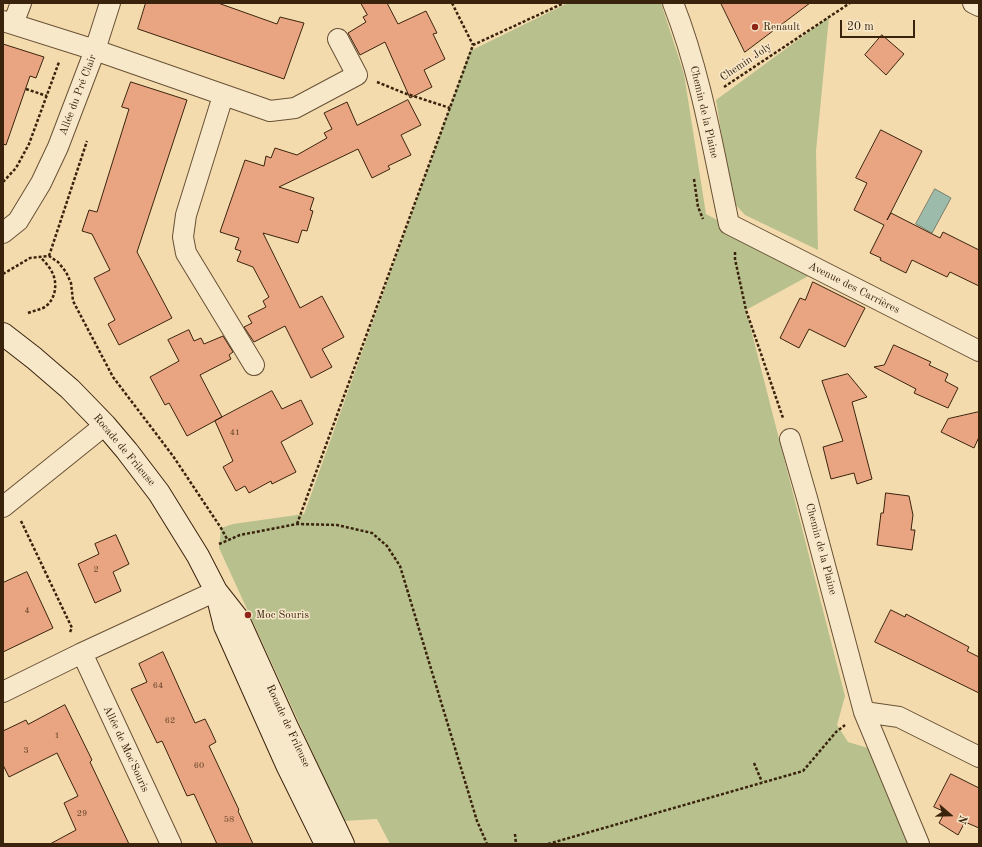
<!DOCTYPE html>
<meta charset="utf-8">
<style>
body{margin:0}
#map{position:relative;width:982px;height:847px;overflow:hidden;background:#f4dbae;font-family:"Old Standard TT",serif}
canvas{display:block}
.frame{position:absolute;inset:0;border:4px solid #3a230d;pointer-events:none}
.north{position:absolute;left:930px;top:795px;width:40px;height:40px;-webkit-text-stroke:3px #f8e8ca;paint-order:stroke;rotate:110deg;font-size:11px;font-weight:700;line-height:16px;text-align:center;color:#3a230d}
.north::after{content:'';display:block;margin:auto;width:14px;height:18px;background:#3a230d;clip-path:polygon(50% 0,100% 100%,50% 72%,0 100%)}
.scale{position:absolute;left:840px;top:20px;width:75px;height:18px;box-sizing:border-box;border:2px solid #3a230d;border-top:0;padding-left:5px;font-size:12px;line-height:14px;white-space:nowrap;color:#3a230d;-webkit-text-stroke:3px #f8e8ca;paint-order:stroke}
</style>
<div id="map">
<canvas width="982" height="847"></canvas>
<div class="frame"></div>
<div class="north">N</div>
<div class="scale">20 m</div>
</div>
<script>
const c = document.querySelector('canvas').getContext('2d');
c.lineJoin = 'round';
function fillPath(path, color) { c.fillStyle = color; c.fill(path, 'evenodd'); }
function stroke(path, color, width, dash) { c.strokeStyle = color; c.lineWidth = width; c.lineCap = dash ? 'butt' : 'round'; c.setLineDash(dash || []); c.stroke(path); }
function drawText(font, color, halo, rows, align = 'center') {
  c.font = font + ' "Old Standard TT",serif'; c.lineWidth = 3; c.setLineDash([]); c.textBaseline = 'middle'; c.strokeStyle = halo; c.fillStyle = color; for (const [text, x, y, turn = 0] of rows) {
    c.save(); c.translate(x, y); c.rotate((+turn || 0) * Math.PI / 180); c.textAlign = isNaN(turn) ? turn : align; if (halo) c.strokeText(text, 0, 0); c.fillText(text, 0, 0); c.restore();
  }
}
const green = new Path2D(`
 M 568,3 L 661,3 L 684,74 L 706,214 L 814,273 L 746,310 L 845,696 L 837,725 L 848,742 L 868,748 L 911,844 L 390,844 L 377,819 L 344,821 L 219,548 L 221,528 L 233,524 L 304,514 L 470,51 Z
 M 829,17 L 816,151 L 818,250 L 745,215 L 732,201 L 716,100 Z`);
const water = new Path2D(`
 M 935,189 L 951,198 L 932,233 L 916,224 Z`);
const building = new Path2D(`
 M 146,3 L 218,3 L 277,24 L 280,17 L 304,23 L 284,79 L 138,29 Z
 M 361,3 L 387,3 L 398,24 L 426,11 L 437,33 L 433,34 L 445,59 L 424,70 L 432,87 L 410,98 L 385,42 L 360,55 L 348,33 L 366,22 L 363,17 L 367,15 Z
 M 721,3 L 810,3 L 745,52 Z
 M 882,35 L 904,54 L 886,75 L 865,55 Z
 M 3,44 L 44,57 L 36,78 L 30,76 L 6,145 L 3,144 Z
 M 131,82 L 187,100 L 137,252 L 172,318 L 119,345 L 108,324 L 115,320 L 94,278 L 110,270 L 92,234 L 82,231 L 89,210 L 97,212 L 129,109 L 122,107 Z
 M 408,100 L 421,125 L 401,135 L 411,155 L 388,166 L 390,169 L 372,178 L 358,149 L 279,187 L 314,198 L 310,210 L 313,211 L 307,231 L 302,230 L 298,243 L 263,233 L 300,308 L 322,296 L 344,337 L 322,349 L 332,367 L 311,378 L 285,326 L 254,342 L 244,327 L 252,323 L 248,316 L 266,307 L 263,301 L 269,297 L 253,267 L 237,261 L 241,251 L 235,249 L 239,238 L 220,232 L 245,160 L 264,166 L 266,156 L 271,158 L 275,148 L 297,155 L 327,138 L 324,133 L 332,129 L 324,113 L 347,102 L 357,125 Z
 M 881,130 L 922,151 L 887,220 L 891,213 L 940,238 L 943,232 L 979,250 L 979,286 L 950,272 L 947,277 L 912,260 L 906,273 L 880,260 L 881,258 L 870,253 L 884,225 L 854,210 L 867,183 L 856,178 Z
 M 813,282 L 865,308 L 845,347 L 809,329 L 799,348 L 780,338 L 800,298 L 805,300 Z
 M 189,330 L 194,341 L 201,338 L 204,344 L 223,336 L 233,352 L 229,355 L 231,359 L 200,375 L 222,417 L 187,436 L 169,403 L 165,405 L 150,377 L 179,361 L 168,340 Z
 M 894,345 L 931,362 L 929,365 L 948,374 L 945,381 L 958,388 L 948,408 L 914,393 L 916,389 L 874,367 L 884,365 Z
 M 848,374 L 867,397 L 852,402 L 872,479 L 857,484 L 854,473 L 831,479 L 823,447 L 843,441 L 822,381 Z
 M 272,391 L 282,409 L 301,400 L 313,424 L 281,442 L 296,472 L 272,484 L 271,481 L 249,493 L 245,486 L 236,491 L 223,467 L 233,461 L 215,421 Z
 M 979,412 L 979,437 L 974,448 L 941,432 L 948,419 Z
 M 886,493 L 909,496 L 913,515 L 911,530 L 915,530 L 912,550 L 877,545 L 881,513 L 883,513 Z
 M 116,535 L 129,564 L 113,572 L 121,591 L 95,603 L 78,564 L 99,554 L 95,544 Z
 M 27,572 L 53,628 L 3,652 L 3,583 Z
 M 891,610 L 905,617 L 906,614 L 969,647 L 967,651 L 979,657 L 979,693 L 875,642 Z
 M 163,652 L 195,723 L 205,719 L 211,731 L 216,742 L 209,746 L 239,810 L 238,811 L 253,844 L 217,844 L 194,794 L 187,796 L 162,741 L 157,743 L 131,689 L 147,682 L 139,664 Z
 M 65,705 L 92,760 L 90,762 L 129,844 L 50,844 L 76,830 L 64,803 L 78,796 L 57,753 L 9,777 L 3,765 L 3,731 L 26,720 L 28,724 Z
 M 951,774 L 979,788 L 979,828 L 965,822 L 958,835 L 939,823 L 945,812 L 934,807 Z`);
const path = new Path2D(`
 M 452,3 L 473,45
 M 377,82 L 404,93 L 450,108
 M 724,87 L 850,3
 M 26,89 L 47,96
 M 694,179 L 698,207 L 703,219
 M 3,182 L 16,168 L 29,144 L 59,62
 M 735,252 L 735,259 L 746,310 L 783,418
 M 49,256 L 87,141
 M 3,274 L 30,258 L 49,256 L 58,262 L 66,272 L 71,283 L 73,301 L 113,377 L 173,456 L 221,528 L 227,539
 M 28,313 C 33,311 38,310 43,308 C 56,301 58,283 52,272 C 49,266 44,261 40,257
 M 21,521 L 72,628 L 70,632
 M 297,524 L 473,45 L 564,3
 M 219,544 L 240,535 L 297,524 L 337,525 L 372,533 L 387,546 L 400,566 L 477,821 L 487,844
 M 754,763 L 762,782
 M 515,834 L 516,844
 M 548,844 L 803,771 L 836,732 L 845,725`);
const street = new Path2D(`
 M 673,3 C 701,74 713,149 729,224 L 979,351
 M 973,3 L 979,6
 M 3,21 L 95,50 L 270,111 L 295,108 L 357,75 L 338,39
 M 13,24 L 21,3
 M 223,96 L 186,215 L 183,237 L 186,253 L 254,365
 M 3,233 L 18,221 L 41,183 L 58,147 L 95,50 L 110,3
 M 790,439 L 807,498 L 864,712 L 919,844
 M 3,507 L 105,425
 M 82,653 L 171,844
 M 3,692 L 82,653 L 216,591
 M 864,712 L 899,717 L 979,757`);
const secondary = new Path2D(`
 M 3,334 L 34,358 L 70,389 L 105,425 L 127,451 L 159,493 L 198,556 L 216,591 L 238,619 L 286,725 L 343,844
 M 218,598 L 225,626 L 288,767 L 326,844`);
const markers = [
 [755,27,4,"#8f2418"],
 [248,615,4,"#8f2418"]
];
const numberNames = [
 ["41",235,433],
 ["2",96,570],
 ["4",27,611],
 ["64",158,686],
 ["62",170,721],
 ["1",57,736],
 ["3",26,751],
 ["60",199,766],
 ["29",82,814],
 ["58",229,820]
];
const poiNames = [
 ["Renault",763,27],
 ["Moc Souris",256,615]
];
const streetNames = [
 ["Chemin Joly",746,62,-34],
 ["Allée du Pré Clair",78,95,-69],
 ["Chemin de la Plaine",704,112,77],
 ["Avenue des Carrières",854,288,27],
 ["Rocade de Frileuse",124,450,50],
 ["Chemin de la Plaine",821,549,75],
 ["Rocade de Frileuse",288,726,65],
 ["Allée de Moc'Souris",126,749,65]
];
fillPath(green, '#b8c18d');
fillPath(water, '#9cbbaa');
stroke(water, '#757e6b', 1);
fillPath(building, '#e9a581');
stroke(building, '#3a230d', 1);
stroke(street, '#685135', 22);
stroke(secondary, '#3a230d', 24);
stroke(path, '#3a230d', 2.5, [3, 2]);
stroke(street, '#f8e8ca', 20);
stroke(secondary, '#f8e8ca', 22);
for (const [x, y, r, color] of markers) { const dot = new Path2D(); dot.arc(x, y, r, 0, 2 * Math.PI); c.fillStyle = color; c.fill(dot); stroke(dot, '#f8e8ca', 1.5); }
drawText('9px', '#66442a', null, numberNames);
drawText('11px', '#3a230d', '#f8e8ca', poiNames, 'left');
drawText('11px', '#3a230d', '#f8e8ca', streetNames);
</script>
